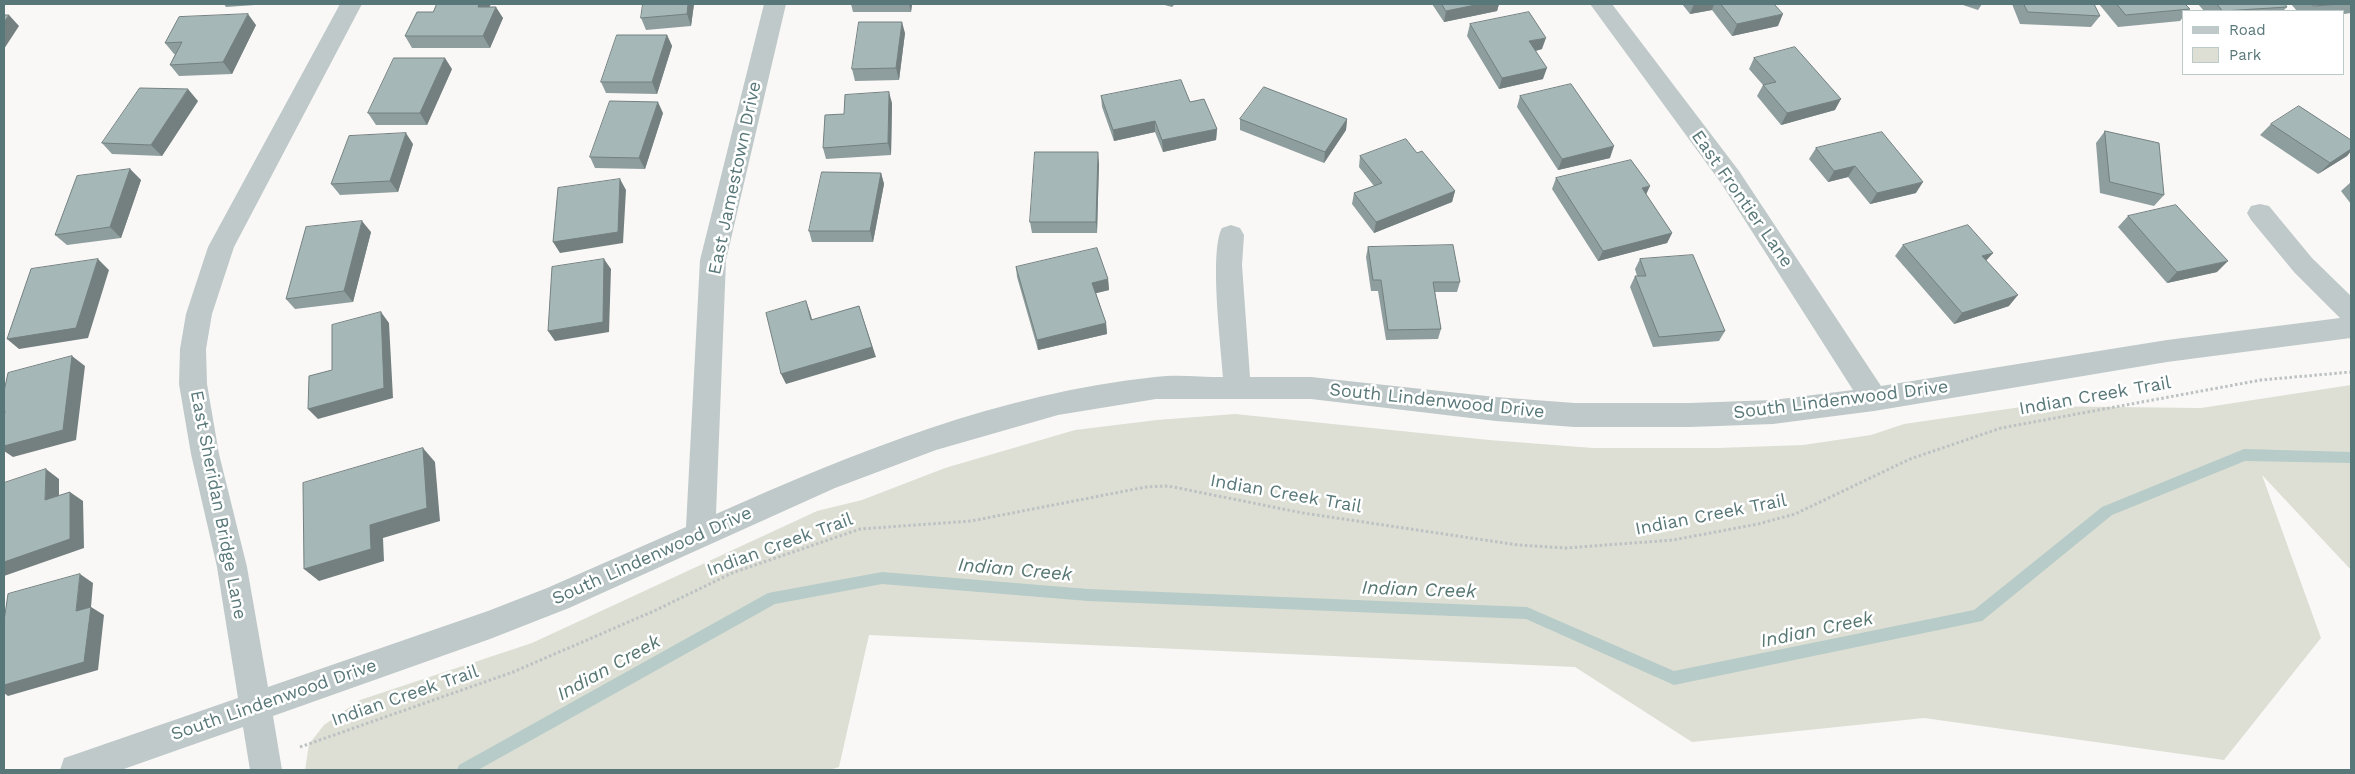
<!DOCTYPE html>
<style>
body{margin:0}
#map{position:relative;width:2355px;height:774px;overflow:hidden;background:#f9f8f6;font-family:"Work Sans",sans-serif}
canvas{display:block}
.frame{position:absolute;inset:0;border:5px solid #587778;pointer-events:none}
.legend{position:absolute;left:2182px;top:10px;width:162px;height:65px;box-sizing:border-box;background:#fff;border:1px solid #bcc9c9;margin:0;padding:6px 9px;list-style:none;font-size:15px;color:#587778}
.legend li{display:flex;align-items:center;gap:10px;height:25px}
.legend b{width:25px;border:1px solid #bcc9c9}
</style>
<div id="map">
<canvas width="2355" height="774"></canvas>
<div class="frame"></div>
<ul class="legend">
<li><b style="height:6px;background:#bfc9c9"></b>Road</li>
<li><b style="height:14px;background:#dddfd4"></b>Park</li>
</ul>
</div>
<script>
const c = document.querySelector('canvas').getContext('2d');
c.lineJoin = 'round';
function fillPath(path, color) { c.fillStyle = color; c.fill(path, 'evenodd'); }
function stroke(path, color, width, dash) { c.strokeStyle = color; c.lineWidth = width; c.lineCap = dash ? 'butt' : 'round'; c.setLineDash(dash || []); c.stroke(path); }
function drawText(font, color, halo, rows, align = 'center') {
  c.font = font + ' "Work Sans",sans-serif'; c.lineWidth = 5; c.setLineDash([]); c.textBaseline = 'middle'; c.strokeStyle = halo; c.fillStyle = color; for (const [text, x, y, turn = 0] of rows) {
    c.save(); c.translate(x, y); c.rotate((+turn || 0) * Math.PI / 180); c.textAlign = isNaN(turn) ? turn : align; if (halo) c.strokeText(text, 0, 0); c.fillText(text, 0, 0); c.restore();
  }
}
const green = new Path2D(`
 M 2351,385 L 2351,570 L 2262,475 L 2321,638 L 2224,760 L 1924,718 L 1692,742 L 1575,667 L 869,635 L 839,767 L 829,770 L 305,770 L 309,744 L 324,725 L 360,700 L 532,643 L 817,511 L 862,500 L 945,468 L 1075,430 L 1157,420 L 1235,414 L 1489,440 L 1593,448 L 1717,448 L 1803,445 L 1871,435 L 1904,424 L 2028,406 L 2201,408 Z`);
const stream = new Path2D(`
 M 2244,449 L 2351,452 L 2351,463 L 2245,461 L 2112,515 L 1982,621 L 1674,685 L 1526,619 L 1088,601 L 882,584 L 775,604 L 478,770 L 457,770 L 459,765 L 768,593 L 882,572 L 1088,589 L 1527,607 L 1674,671 L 1974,610 L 2102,507 Z`);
const path = new Path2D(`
 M 300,747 L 513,672 L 654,611 L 732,573 L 860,529 L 971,521 L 1146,487 L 1168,486 L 1303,513 L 1518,545 L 1566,548 L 1673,540 L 1758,524 L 1795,514 L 1910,459 L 2001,428 L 2261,380 L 2351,372`);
const minor = new Path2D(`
 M 340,4 L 362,4 L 234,247 L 212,314 L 206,349 L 207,384 L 219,454 L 247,567 L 268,687 L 488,611 L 547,588 L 686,527 L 700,260 L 764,4 L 786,4 L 726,260 L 716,514 C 855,452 1001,393 1155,377 C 1177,374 1200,377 1223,377 C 1221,346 1209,251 1222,228 L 1231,225 L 1240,228 L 1244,235 L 1242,265 L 1250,377 L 1311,377 L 1496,397 L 1574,403 L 1690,403 L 1773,400 L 1853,390 L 1721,183 L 1590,4 L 1612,4 L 1739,171 L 1881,386 L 2167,340 L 2340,318 L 2294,272 L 2251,220 L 2247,213 L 2251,206 L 2260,204 L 2269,206 L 2312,258 L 2351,296 L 2351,338 L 2167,362 L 1874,411 L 1773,424 L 1690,427 L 1574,427 L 1496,421 L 1311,399 L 1156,399 L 1058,415 L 936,450 L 835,488 L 569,608 L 490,639 L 273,716 L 282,770 L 250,770 L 243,727 L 121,770 L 60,770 L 64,758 L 76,754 L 238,698 L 217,567 L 191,454 L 179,384 L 180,349 L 186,314 L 208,247 Z`);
const wall = new Path2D(`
 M 224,4 L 269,4 L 226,7 Z
 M 437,4 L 491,4 L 489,7 L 503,18 L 490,48 L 412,48 L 405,36 L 433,12 Z
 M 694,4 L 691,26 L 646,30 L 641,18 Z
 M 851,4 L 912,4 L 911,12 L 853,12 Z
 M 1161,4 L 1175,4 L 1172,7 Z
 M 1432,4 L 1499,4 L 1497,11 L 1444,22 Z
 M 1682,4 L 1774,4 L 1778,26 L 1732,36 L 1712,10 L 1690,14 Z
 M 1960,4 L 1982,4 L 1978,10 Z
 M 2012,4 L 2094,4 L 2100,16 L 2091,27 L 2020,24 Z
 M 2099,4 L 2185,4 L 2190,9 L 2188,11 L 2184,11 L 2184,16 L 2180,21 L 2118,27 Z
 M 2198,4 L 2285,4 L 2287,7 L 2283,11 L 2204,11 Z
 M 2291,4 L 2351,4 L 2351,13 L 2344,14 L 2344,11 L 2297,11 Z
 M 1470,24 L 1542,49 L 1536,51 L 1543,79 L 1499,89 L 1467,36 Z
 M 256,25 L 232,74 L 179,76 L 170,65 L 175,54 L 174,54 L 165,43 Z
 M 905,33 L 899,80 L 855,81 L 852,69 Z
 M 667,35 L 672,46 L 657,94 L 606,93 L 601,82 Z
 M 1754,58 L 1835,110 L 1781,125 L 1757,96 L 1763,85 L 1749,69 Z
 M 452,69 L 427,125 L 376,125 L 368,113 Z
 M 1101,96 L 1190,102 L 1217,129 L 1216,140 L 1163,152 L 1155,132 L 1114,141 L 1102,107 Z
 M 1520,96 L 1610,158 L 1558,170 L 1517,107 Z
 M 198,101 L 162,156 L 112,154 L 102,143 Z
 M 892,103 L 891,155 L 826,159 L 823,148 L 844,114 Z
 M 663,113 L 645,169 L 595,168 L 590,157 Z
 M 1240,119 L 1347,119 L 1346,130 L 1324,163 L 1240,130 Z
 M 2271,124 L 2351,140 L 2351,151 L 2347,156 L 2318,174 L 2260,135 Z
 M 2105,131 L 2164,195 L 2154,206 L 2100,193 L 2096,143 Z
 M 413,144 L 398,192 L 340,195 L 331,184 Z
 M 1816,148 L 1916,193 L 1870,204 L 1848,177 L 1828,182 L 1809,159 Z
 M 1417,153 L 1455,191 L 1452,202 L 1374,233 L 1352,204 L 1354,193 L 1374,186 L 1359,167 L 1360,156 Z
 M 1099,163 L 1097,233 L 1032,233 L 1030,222 Z
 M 130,169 L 141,180 L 121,238 L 67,245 L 55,235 Z
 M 881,173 L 884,184 L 873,242 L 812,242 L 809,231 Z
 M 1556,178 L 1646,195 L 1672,233 L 1667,243 L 1598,261 L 1552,189 Z
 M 2351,182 L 2351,204 L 2341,191 Z
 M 2128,216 L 2217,272 L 2167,283 L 2118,227 Z
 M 371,232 L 353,302 L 295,309 L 286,299 Z
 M 1903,245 L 1993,253 L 1986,260 L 2009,306 L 1954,324 L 1895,256 Z
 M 1368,247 L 1460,282 L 1457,292 L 1435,292 L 1441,329 L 1438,339 L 1386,340 L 1378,291 L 1371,291 L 1366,257 Z
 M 1640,259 L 1725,331 L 1719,341 L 1653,347 L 1630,287 L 1635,276 L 1637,276 L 1635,269 Z
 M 1016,267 L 1108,279 L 1109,290 L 1096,293 L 1106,323 L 1107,334 L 1038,350 L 1017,277 Z`);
const shadedWall = new Path2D(`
 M 479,4 L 491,4 L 484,18 L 478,7 Z
 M 688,4 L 694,4 L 691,26 L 687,14 Z
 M 909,4 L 912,4 L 911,12 Z
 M 1480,4 L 1499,4 L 1497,11 L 1444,22 L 1446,11 Z
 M 1694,4 L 1714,4 L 1712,10 L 1690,14 Z
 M 496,7 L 503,18 L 490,48 L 483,36 Z
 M 248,14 L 256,25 L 232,74 L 223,62 Z
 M 1783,14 L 1778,26 L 1732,36 L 1737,24 Z
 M 9,15 L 19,26 L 4,49 L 4,22 Z
 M 902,22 L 905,33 L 899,80 L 896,68 Z
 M 667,35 L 672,46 L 657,94 L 652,82 Z
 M 1546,38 L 1542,49 L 1526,53 L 1529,41 Z
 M 445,58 L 452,69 L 427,125 L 420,113 Z
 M 1547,68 L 1543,79 L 1499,89 L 1502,78 Z
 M 188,89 L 198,101 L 162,156 L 151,145 Z
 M 889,92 L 892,103 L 891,155 L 888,143 Z
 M 1841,99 L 1835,110 L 1781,125 L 1787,113 Z
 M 658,102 L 663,113 L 645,169 L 639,158 Z
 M 1347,119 L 1346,130 L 1324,163 L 1325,152 Z
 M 1155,121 L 1155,132 L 1114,141 L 1113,130 Z
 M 1217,129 L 1216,140 L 1163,152 L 1162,140 Z
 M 406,133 L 413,144 L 398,192 L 390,181 Z
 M 1614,146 L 1610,158 L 1558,170 L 1562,159 Z
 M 2351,149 L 2351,151 L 2347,156 L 2318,174 L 2330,163 Z
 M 1098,152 L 1099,163 L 1097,233 L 1096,222 Z
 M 1855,166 L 1848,177 L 1828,182 L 1834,171 Z
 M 130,169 L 141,180 L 121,238 L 110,227 Z
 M 881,173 L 884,184 L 873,242 L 870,231 Z
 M 620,179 L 626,190 L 623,243 L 560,253 L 553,242 Z
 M 1923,182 L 1916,193 L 1870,204 L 1877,193 Z
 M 1650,186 L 1645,197 L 1642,188 Z
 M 1455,191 L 1452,202 L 1374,233 L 1376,222 Z
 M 362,221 L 371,232 L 353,302 L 344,291 Z
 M 1672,233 L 1667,243 L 1598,261 L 1603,251 Z
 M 1993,253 L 1984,263 L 1982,256 Z
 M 98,259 L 109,270 L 88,338 L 19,349 L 7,339 Z
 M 604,259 L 611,269 L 609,332 L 555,341 L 548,331 Z
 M 2228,261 L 2217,272 L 2167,283 L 2177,272 Z
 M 1108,279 L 1109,290 L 1093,294 L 1092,283 Z
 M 2018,295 L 2009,306 L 1954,324 L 1962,313 Z
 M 806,301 L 810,312 L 815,330 L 811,320 Z
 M 859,306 L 876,357 L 786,384 L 781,374 Z
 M 381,312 L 389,323 L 393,398 L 318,419 L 308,409 Z
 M 1106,323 L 1107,334 L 1038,350 L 1037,340 Z
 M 72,356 L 85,366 L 76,440 L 13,457 L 4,451 L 4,446 Z
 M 423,448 L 435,462 L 440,521 L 383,538 L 384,561 L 319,581 L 304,569 L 370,525 Z
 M 46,469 L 59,479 L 59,510 L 45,500 Z
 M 70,492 L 83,501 L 84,548 L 4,576 L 4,562 Z
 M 80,574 L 93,583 L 91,607 L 104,615 L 98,670 L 8,696 L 4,693 L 4,685 L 76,611 Z`);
const building = new Path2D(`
 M 437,4 L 479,4 L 478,7 L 496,7 L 483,36 L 405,36 L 417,12 L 433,12 Z
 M 643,4 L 688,4 L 687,14 L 641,18 Z
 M 1442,4 L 1480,4 L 1446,11 Z
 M 1721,4 L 1774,4 L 1783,14 L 1737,24 Z
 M 2024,4 L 2094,4 L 2100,16 L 2028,12 Z
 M 2117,4 L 2185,4 L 2190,9 L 2126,15 Z
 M 2217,4 L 2285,4 L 2287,7 L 2223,11 Z
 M 2312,4 L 2339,4 L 2314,6 Z
 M 1529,12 L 1546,38 L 1529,41 L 1547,68 L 1502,78 L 1470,24 Z
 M 248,14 L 223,62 L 170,65 L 182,42 L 165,43 L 179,17 Z
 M 4,15 L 9,15 L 4,22 Z
 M 859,22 L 902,22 L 896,68 L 852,69 Z
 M 617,35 L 667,35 L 652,82 L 601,82 Z
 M 1795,47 L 1841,99 L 1787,113 L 1763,85 L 1776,82 L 1754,58 Z
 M 394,58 L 445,58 L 420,113 L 368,113 Z
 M 1181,80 L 1190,102 L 1204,99 L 1217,129 L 1162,140 L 1155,121 L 1113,130 L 1101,96 Z
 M 1571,84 L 1614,146 L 1562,159 L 1520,96 Z
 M 1264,87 L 1347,119 L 1325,152 L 1240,119 Z
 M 140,88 L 188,89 L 151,145 L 102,143 Z
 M 889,92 L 888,143 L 823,148 L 825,115 L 844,114 L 845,95 Z
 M 610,101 L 658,102 L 639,158 L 590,157 Z
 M 2299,106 L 2351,140 L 2351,149 L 2330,163 L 2271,124 Z
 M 2105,131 L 2159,143 L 2164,195 L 2110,182 Z
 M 1882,132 L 1923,182 L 1877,193 L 1855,166 L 1834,171 L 1816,148 Z
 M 406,133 L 390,181 L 331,184 L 349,136 Z
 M 1406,139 L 1417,153 L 1422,151 L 1455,191 L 1376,222 L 1354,193 L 1382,183 L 1360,156 Z
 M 1035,152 L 1098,152 L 1096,222 L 1030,222 Z
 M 1631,160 L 1650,186 L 1642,188 L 1672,233 L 1603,251 L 1556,178 Z
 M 130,169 L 110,227 L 55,235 L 77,176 Z
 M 822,172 L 881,173 L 870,231 L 809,231 Z
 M 620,179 L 618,232 L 553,242 L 558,188 Z
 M 2176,205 L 2228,261 L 2177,272 L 2128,216 Z
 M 362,221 L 344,291 L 286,299 L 306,227 Z
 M 1968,225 L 1993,253 L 1982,256 L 2018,295 L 1962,313 L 1903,245 Z
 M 1453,245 L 1460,282 L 1433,282 L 1441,329 L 1388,330 L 1381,280 L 1373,280 L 1368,247 Z
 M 1097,248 L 1108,279 L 1092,283 L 1106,323 L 1037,340 L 1016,267 Z
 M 1693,255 L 1725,331 L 1659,337 L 1635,276 L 1646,276 L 1640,259 Z
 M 98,259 L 76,328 L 7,339 L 31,269 Z
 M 604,259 L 603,322 L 548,331 L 552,267 Z
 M 806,301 L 811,320 L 859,306 L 872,347 L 781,374 L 766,313 Z
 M 381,312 L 384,388 L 308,409 L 309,376 L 332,370 L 332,325 Z
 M 72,356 L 63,430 L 4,446 L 4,417 L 5,411 L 4,411 L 4,391 L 8,373 Z
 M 423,448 L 427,508 L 370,525 L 371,549 L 304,569 L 303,483 Z
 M 46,469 L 45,500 L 70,492 L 70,539 L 4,562 L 4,483 Z
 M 80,574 L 76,611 L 91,607 L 84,662 L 4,685 L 4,621 L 8,594 Z`);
const streetNames = [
 ["East Jamestown Drive",735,178,-78],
 ["East Frontier Lane",1742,199,55],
 ["Indian Creek Trail",2095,396,-10],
 ["South Lindenwood Drive",1841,400,-7],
 ["South Lindenwood Drive",1437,401,6],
 ["Indian Creek Trail",1286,494,10],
 ["East Sheridan Bridge Lane",218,505,79],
 ["Indian Creek Trail",1711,515,-11],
 ["Indian Creek Trail",780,545,-20],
 ["South Lindenwood Drive",652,556,-24],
 ["Indian Creek Trail",405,696,-19],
 ["South Lindenwood Drive",274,700,-19]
];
const waterNames = [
 ["Indian Creek",1015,570,5],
 ["Indian Creek",1419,590,2],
 ["Indian Creek",1817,630,-12],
 ["Indian Creek",609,668,-29]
];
fillPath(green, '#dddfd4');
fillPath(stream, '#b7cbc8');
stroke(path, '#bcc2c3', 3, [2.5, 2.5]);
fillPath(minor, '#bfc9c9');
fillPath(wall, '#8e9d9d');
fillPath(shadedWall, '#748080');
fillPath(building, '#a5b7b7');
stroke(building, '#748080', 1);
drawText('18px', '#587778', '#fff', streetNames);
drawText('italic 19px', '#577772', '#fff', waterNames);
</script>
